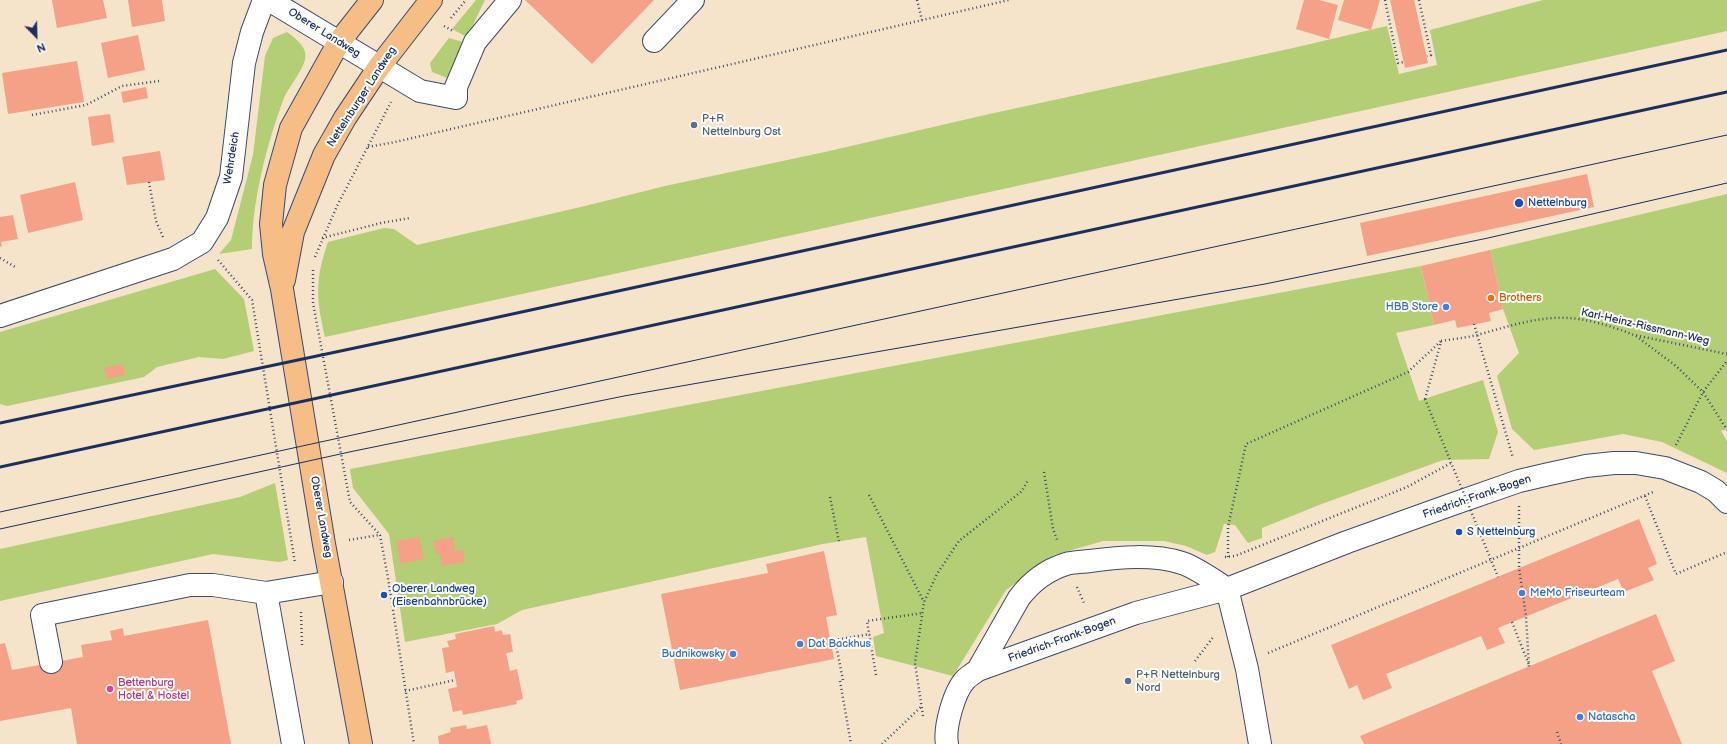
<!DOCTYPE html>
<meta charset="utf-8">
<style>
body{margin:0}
#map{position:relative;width:1727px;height:744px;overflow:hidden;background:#f5e3ca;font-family:"Balsamiq Sans",sans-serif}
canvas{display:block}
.north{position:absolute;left:16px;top:16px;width:40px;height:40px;-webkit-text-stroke:3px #fdfcf7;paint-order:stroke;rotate:157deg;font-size:11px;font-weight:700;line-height:16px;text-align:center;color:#1b2f5e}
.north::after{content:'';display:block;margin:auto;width:14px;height:18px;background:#1b2f5e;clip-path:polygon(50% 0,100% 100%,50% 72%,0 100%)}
</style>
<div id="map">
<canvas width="1727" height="744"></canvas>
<div class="north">N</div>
</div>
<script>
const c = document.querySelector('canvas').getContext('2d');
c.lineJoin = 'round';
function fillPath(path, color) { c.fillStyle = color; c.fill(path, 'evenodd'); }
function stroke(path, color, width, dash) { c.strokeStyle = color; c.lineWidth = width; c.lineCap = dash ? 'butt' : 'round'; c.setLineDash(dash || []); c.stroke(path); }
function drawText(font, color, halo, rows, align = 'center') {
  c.font = font + ' "Balsamiq Sans",sans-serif'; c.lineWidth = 4; c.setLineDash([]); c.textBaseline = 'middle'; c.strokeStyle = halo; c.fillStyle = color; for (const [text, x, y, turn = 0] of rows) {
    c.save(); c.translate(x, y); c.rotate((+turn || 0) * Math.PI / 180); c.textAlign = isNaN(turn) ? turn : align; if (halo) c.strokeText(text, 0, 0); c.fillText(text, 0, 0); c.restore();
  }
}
const green = new Path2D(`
 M 476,0 L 485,0 L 467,37 L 452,29 Z
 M 1543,0 L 1727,0 L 1727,31 L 325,337 C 316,299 315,279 328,242 L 384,228 L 394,229 L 417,245 L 585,206 L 665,186 L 825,152 L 985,115 L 1293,48 L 1387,26 L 1399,74 L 1437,65 L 1430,30 Z
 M 287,32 C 294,37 303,44 305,52 C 309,64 289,86 284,98 C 267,143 252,201 252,249 L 219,254 L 231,240 L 253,155 L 265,56 L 273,38 Z
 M 449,38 L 463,42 L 447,78 L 432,72 L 430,63 Z
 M 1727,194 L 1727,429 L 1721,431 L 1727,441 L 1727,473 L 1662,442 L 1623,434 L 1534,450 L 1512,429 L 1497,376 L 1519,353 L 1503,309 L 1490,250 Z
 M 1421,266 L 1434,325 L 1396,333 L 1419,401 L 1433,396 L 1483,380 L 1498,432 L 1489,459 L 1443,460 L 1319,505 L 1262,528 L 1262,538 L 1248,543 L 1235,525 L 1224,524 L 1215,552 L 1207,555 L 1186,546 L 1164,541 L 1103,541 L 1054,555 L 1006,590 L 953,676 L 876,656 L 873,637 L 884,633 L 866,537 L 823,544 L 522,610 L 497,624 L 405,642 L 389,534 L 353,488 L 350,469 Z
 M 215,269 L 244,299 L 254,351 L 223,359 L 199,357 L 157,367 L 144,377 L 7,406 L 0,404 L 0,332 Z
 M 275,483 L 288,560 L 279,562 L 213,554 L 0,601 L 0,549 L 240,497 Z`);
const building = new Path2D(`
 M 52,0 L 103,0 L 107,18 L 57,28 Z
 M 128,0 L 162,0 L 165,21 L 132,27 Z
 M 525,0 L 654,0 L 592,64 Z
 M 1304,0 L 1319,0 L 1338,5 L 1329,39 L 1296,29 Z
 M 1344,0 L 1380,0 L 1371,30 L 1338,20 Z
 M 1390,0 L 1414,0 L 1428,63 L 1405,68 Z
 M 138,35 L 145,70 L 108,78 L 101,43 Z
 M 77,61 L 84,102 L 8,114 L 2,73 Z
 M 146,87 L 148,98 L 123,103 L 121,92 Z
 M 110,114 L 114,142 L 92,146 L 88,117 Z
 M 160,151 L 165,180 L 127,185 L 122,157 Z
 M 1587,174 L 1594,207 L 1367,256 L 1360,223 Z
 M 75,182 L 83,220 L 28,233 L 20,195 Z
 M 13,215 L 18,239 L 1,242 L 2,246 L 0,247 L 0,217 Z
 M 1490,250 L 1503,309 L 1489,313 L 1491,321 L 1457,328 L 1455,320 L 1434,325 L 1421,266 Z
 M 123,364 L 125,375 L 107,379 L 104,368 Z
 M 1639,519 L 1657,564 L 1648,568 L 1654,580 L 1624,592 L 1618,579 L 1498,628 L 1505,643 L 1487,650 L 1481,636 L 1386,674 L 1392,688 L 1363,700 L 1357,685 L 1349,689 L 1331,645 Z
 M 419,537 L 424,559 L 400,564 L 396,541 Z
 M 453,537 L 455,551 L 463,550 L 465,562 L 442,566 L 440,553 L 436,554 L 433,541 Z
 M 824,551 L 837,615 L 826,617 L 834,659 L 680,690 L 661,594 L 768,573 L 766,564 Z
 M 1656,614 L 1675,661 L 1652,671 L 1682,744 L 1364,744 L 1360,736 Z
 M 208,620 L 231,744 L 77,744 L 71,708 L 0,721 L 0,644 L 5,643 L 12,670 L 83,657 L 81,645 L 112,640 L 110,631 L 123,628 L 124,636 Z
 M 494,626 L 495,632 L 502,630 L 503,635 L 510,634 L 513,652 L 506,653 L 510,671 L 517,669 L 523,699 L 516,701 L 517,704 L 463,715 L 462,710 L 453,712 L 448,689 L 457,687 L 454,671 L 446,673 L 442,648 L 449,647 L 447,641 L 456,639 L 455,634 Z
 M 466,725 L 467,729 L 487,725 L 491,744 L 439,744 L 438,736 L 451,732 L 450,728 Z`);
const path = new Path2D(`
 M 917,0 L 922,20
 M 1385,0 L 1398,63 L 1404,62
 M 1419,0 L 1431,55 L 1427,56
 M 451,18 L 466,0
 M 444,26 L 453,31
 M 32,115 L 86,105 L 122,86 L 159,81
 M 368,147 L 395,142 L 1009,0
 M 149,182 L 156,221 L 163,237
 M 322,238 L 381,223 L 410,218
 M 315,257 L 337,206 L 391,102
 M 0,258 L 17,268
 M 218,260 L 252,300 L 295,563
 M 313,270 L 313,303 L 350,502 L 380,535 L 388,578 L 414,744
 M 1474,324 L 1513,458
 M 1636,336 L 1676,366 L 1703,392 L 1727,430
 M 1441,341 C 1453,339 1465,338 1477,335 C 1503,328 1526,320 1553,318 C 1580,316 1609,325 1634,335 L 1727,354
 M 1425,399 L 1441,342
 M 1676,445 L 1703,392 L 1727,361
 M 1044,472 L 1053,529 L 1058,542
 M 869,495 L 924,602
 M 1645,496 L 1676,574 L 1727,552
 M 830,497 L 839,542
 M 1519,506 L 1519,568 L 1526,616 L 1529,668
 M 349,540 L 379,535
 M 1225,557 L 1235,556 L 1407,487 L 1451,463
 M 1228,557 L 1228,527 L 1246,444 L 1408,372 L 1441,341
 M 1077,587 L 1084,603
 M 301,612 L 302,645
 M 1512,622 L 1529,665
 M 1268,653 L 1653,492
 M 1195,661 L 1214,636
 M 876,675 L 867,621 L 923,613
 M 843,680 L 835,640 L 870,634
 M 840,681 L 851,744
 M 405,691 L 455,680
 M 923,716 L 915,663 L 924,602 L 937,574 L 959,541 L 1022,491 L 1028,480
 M 1557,732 L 1561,744
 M 882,744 L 921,707`);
const minor = new Path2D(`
 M 269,0 L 420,91 L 456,98 L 456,87 L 475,42 L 510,0
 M 654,41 L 693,0
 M 0,316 L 173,259 L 202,242 L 217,218 L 231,177 L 244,63 L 252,32 L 264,0
 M 1227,589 L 1247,669 L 1260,744
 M 266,593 L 293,744
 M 51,662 L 42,615 L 190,585 L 213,585 L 266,593 L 332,582
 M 978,670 L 1019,598 C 1031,582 1047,570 1066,564 C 1073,562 1082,562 1090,561 C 1120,557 1153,554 1182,563 C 1195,567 1215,581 1227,589
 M 947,744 C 944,728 954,691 966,679 C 969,676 974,673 978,670 L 1136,613 L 1227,589 L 1347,542 L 1453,504 L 1519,481 L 1549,474 L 1586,466 L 1614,463 L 1636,463 L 1665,468 L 1701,482 L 1716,491 L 1727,502`);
const major = new Path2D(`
 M 284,280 L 293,232 L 324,155 L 345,118 L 379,67 L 431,0
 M 361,744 L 324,544 L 282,289 L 274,254 L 271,224 L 275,185 L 291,128 L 339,42 L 372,0`);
const tram = new Path2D(`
 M 0,512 L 1727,135
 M 0,529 L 354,451 L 624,396 L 1265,284 L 1488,238 L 1727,183`);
const rail = new Path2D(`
 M 0,423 L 402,338 L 1727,50
 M 0,467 L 1727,92`);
const pathBridge = new Path2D(`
 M 1425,399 L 1498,577`);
const markers = [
 [694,125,4,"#5c6f8a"],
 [1519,203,5,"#1a4fb4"],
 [1491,298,4,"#e8710a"],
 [1446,307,4,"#3f7fe0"],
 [1459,532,4,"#1a4fb4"],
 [1522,593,4,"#3f7fe0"],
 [384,595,4,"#1a4fb4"],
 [800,644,4,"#3f7fe0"],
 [733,654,4,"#3f7fe0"],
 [1128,681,4,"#5c6f8a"],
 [110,689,4,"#d1479c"],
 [1580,717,4,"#3f7fe0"]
];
const streetNames = [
 ["Oberer Landweg",324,33,32],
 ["Nettelnburger Landweg",362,97,-57],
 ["Wehrdeich",232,158,-81],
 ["Karl-Heinz-Rissmann-Weg",1645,327,13],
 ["Friedrich-Frank-Bogen",1477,497,-19],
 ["Oberer Landweg",321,517,80],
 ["Friedrich-Frank-Bogen",1062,640,-20]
];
const serviceNames = [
 ["P+R",702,119],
 ["Nettelnburg Ost",702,132],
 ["P+R Nettelnburg",1136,675],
 ["Nord",1136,688]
];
const transitNames = [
 ["Nettelnburg",1528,203],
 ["S Nettelnburg",1467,532],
 ["Oberer Landweg",392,589],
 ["(Eisenbahnbrücke)",392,602]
];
const foodNames = [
 ["Brothers",1499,298]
];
const shopNames = [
 ["HBB Store",1438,307,"right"],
 ["MeMo Friseurteam",1530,593],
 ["Dat Backhus",808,644],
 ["Budnikowsky",725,654,"right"],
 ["Natascha",1588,717]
];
const hotelNames = [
 ["Bettenburg",118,683],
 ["Hotel & Hostel",118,696]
];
fillPath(green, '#b3ce74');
fillPath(building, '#f4a188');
stroke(minor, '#3c4a6e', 24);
stroke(major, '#3c4a6e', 24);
stroke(path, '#3c4a6e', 2.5, [1, 3]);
stroke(minor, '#fff', 22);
stroke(major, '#f6be86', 22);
stroke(tram, '#1b2f5e', 1);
stroke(rail, '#1b2f5e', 3);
stroke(pathBridge, '#3c4a6e', 2.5, [1, 3]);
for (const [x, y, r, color] of markers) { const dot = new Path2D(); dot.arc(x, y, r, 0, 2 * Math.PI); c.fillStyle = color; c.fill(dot); stroke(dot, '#fdfcf7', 1.5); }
drawText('11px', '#1b2f5e', '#fdfcf7', streetNames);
drawText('11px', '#4e5e75', '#fdfcf7', serviceNames, 'left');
drawText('11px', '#164399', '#fdfcf7', transitNames, 'left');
drawText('11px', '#c56008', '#fdfcf7', foodNames, 'left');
drawText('11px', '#366cbe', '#fdfcf7', shopNames, 'left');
drawText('11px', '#b23c85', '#fdfcf7', hotelNames, 'left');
</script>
